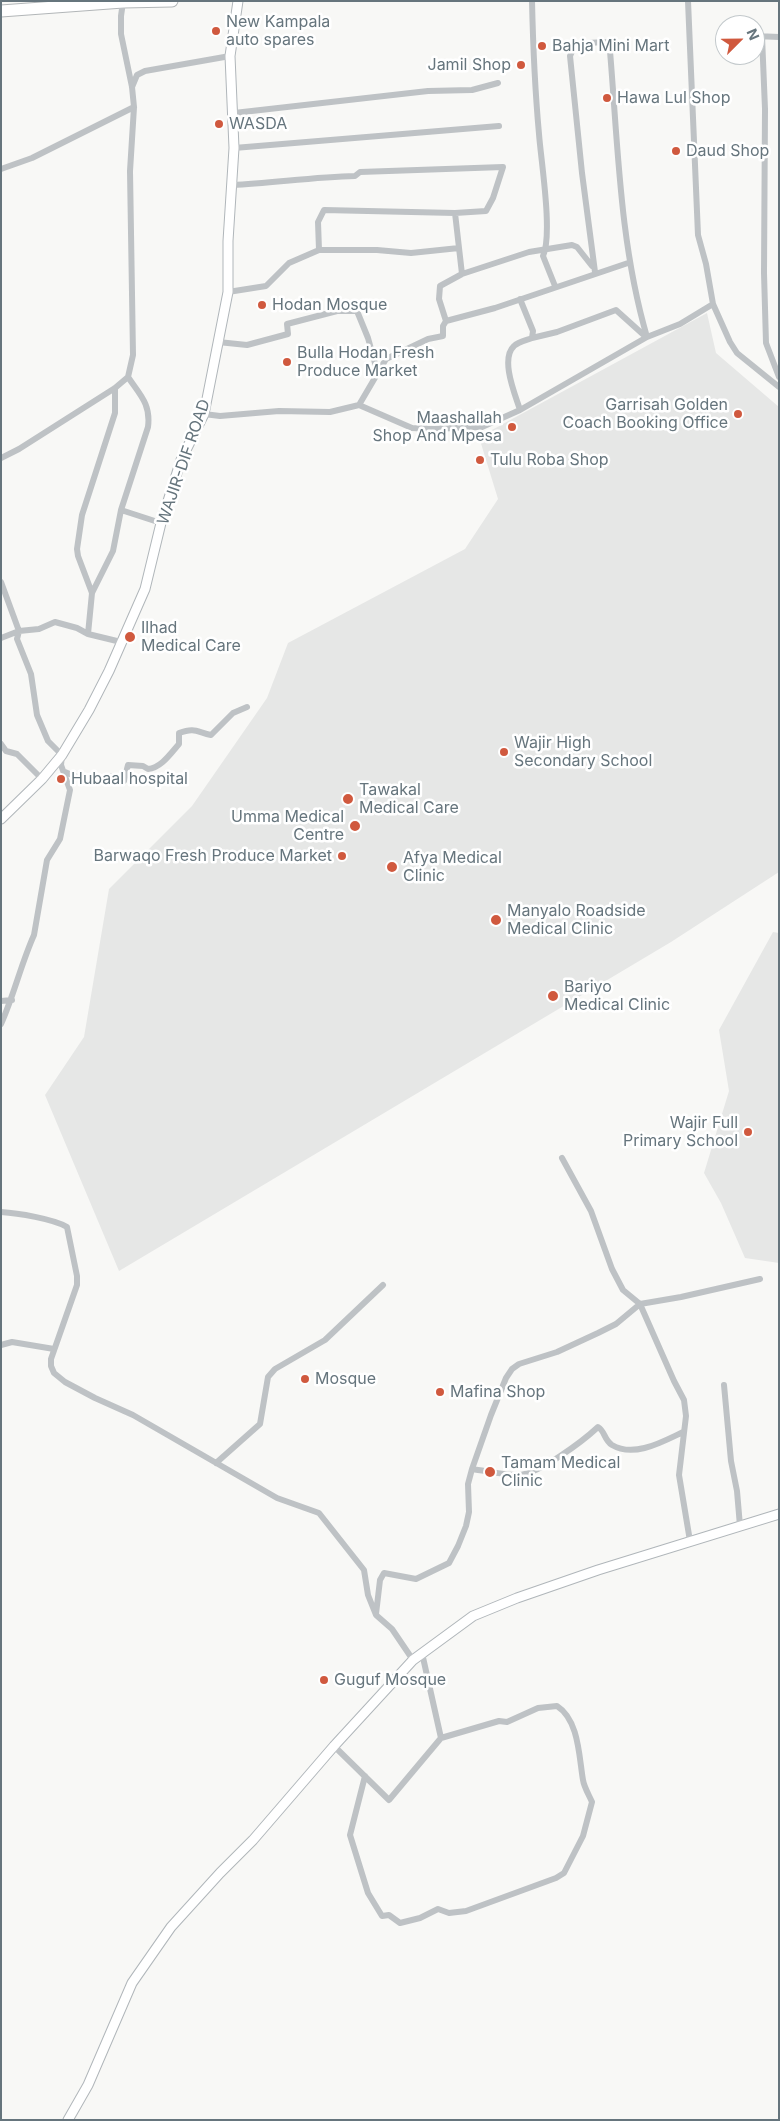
<!DOCTYPE html>
<style>
body{margin:0}
#map{position:relative;width:780px;height:2121px;overflow:hidden;background:#f8f8f6;font-family:Inter,sans-serif}
canvas{display:block}
.frame{position:absolute;inset:0;border:2px solid #66757d;pointer-events:none}
.north{position:absolute;left:715px;top:15px;width:50px;height:50px;box-sizing:border-box;background:#fff;border:1px solid #c2c8cb;border-radius:50%;rotate:67deg;font-size:14px;font-weight:700;line-height:20px;text-align:center;color:#66757d}
.north::after{content:'';display:block;margin:auto;width:18px;height:22px;background:#d0593e;clip-path:polygon(50% 0,100% 100%,50% 72%,0 100%)}
</style>
<div id="map">
<canvas width="780" height="2121"></canvas>
<div class="frame"></div>
<div class="north">N</div>
</div>
<script>
const c = document.querySelector('canvas').getContext('2d');
c.lineJoin = 'round';
function fillPath(path, color) { c.fillStyle = color; c.fill(path, 'evenodd'); }
function stroke(path, color, width, dash) { c.strokeStyle = color; c.lineWidth = width; c.lineCap = dash ? 'butt' : 'round'; c.setLineDash(dash || []); c.stroke(path); }
function drawText(font, color, halo, rows, align = 'center') {
  c.font = font + ' Inter,sans-serif'; c.lineWidth = 5; c.setLineDash([]); c.textBaseline = 'middle'; c.strokeStyle = halo; c.fillStyle = color; for (const [text, x, y, turn = 0] of rows) {
    c.save(); c.translate(x, y); c.rotate((+turn || 0) * Math.PI / 180); c.textAlign = isNaN(turn) ? turn : align; if (halo) c.strokeText(text, 0, 0); c.fillText(text, 0, 0); c.restore();
  }
}
const built = new Path2D(`
 M 707,313 L 716,353 L 779,407 L 779,872 L 671,942 L 119,1271 L 45,1095 L 84,1037 L 109,889 L 192,806 L 267,698 L 288,643 L 465,549 L 498,499 L 479,437 Z
 M 773,932 L 779,933 L 779,1263 L 745,1258 L 721,1203 L 704,1173 L 729,1091 L 719,1030 Z`);
const street = new Path2D(`
 M 532,1 C 533,46 535,90 539,134 C 541,161 553,234 543,256 L 555,286
 M 755,36 L 779,37
 M 762,36 L 765,109 L 764,273 L 766,343 L 779,377
 M 132,87 L 137,75 L 145,71 L 230,56
 M 234,113 L 428,91 L 472,90 L 498,83
 M 234,148 L 499,126
 M 1,169 L 32,158 L 134,107
 M 232,185 C 273,183 314,177 355,176 L 360,172 L 503,167 L 493,198 L 486,211 L 455,213 L 462,274
 M 319,250 L 318,222 L 324,210 L 455,213
 M 595,272 L 582,173 L 570,56 L 574,47 L 588,43 L 605,42 L 609,46 L 610,51 C 618,147 620,245 647,337
 M 228,292 L 266,286 L 289,263 L 319,250 L 377,250 L 411,253 L 459,248
 M 713,304 L 730,342 L 737,353 L 779,387
 M 446,321 L 439,299 L 440,286 L 462,274 L 529,252 L 572,245 L 577,247 L 592,266
 M 532,338 L 557,332 L 616,310 L 646,337
 M 218,342 L 247,345 L 288,334 L 287,324 L 337,311 L 357,311 L 368,338 L 378,374
 M 359,405 L 386,359 L 428,339 L 443,336 L 443,326 L 446,321 L 495,308 L 628,263
 M 520,410 C 515,394 500,359 514,346 C 518,342 527,340 532,338 L 533,331 L 520,299
 M 204,414 L 220,416 L 279,411 L 330,412 L 359,405 L 412,428 L 431,429 L 482,427 L 520,410 L 647,337 L 680,324 L 713,304 L 706,264 L 698,235 L 688,1
 M 1,458 L 19,449 L 115,388 L 128,377 L 133,355 L 130,171 L 134,107 L 132,87 L 121,34 L 121,16 L 123,2
 M 121,510 L 161,523
 M 1,582 L 19,631 L 17,639 L 31,674 L 37,715 L 48,741 L 62,755 L 61,765 L 70,790 L 60,839 L 47,860 L 34,935 C 21,964 14,995 1,1024
 M 92,593 L 113,551 L 121,510 L 148,427 C 151,404 140,395 128,377
 M 88,634 L 92,593 L 78,556 L 77,549 L 82,515 L 115,413 L 115,388
 M 1,638 L 19,631 L 39,629 L 55,622 L 77,628 L 88,634 L 121,642
 M 1,744 L 6,751 L 17,754 L 42,779
 M 65,772 L 82,779 L 91,778 L 100,779 L 109,776 L 124,781 L 128,765 L 143,766 L 148,769 C 161,768 171,753 179,744 L 179,733 C 195,727 197,732 211,735 L 233,713 L 247,707
 M 1,1001 L 12,1000
 M 562,1158 L 591,1211 L 612,1269 L 623,1290 L 640,1304 L 674,1381 L 684,1400 L 686,1416 L 679,1475 L 690,1541
 M 1,1212 C 17,1213 54,1219 67,1227 L 77,1276 L 77,1285 L 51,1359 L 51,1366 L 54,1373 L 65,1382 L 95,1398 L 133,1415 L 277,1498 L 319,1513 L 364,1570 L 368,1595 L 376,1615 L 392,1629 L 413,1660
 M 1,1345 L 12,1342 L 54,1349
 M 724,1385 L 731,1461 L 737,1491 L 740,1526
 M 216,1463 L 260,1424 L 268,1377 L 275,1369 L 325,1340 L 383,1285
 M 472,1469 C 487,1471 503,1475 518,1475 C 538,1475 583,1441 598,1427 C 605,1431 604,1440 612,1445 C 634,1458 662,1442 683,1432
 M 376,1614 L 380,1580 L 384,1573 L 416,1579 L 449,1563 L 458,1546 L 466,1526 L 469,1512 L 468,1484 L 472,1469 L 491,1415 L 506,1378 L 512,1369 L 519,1364 L 557,1352 L 598,1333 L 616,1324 L 640,1304 L 681,1297 L 760,1279
 M 422,1653 L 441,1738
 M 334,1746 L 389,1800 L 441,1738 L 499,1721 L 507,1722 L 538,1708 L 557,1706 C 579,1720 579,1757 583,1780 C 584,1787 589,1795 592,1802 L 583,1836 L 564,1873 L 556,1878 L 466,1911 L 449,1913 L 438,1909 L 420,1918 L 400,1923 L 389,1915 L 382,1916 L 368,1893 L 350,1835 L 365,1776`);
const secondary = new Path2D(`
 M 1,819 L 42,779 L 62,755 L 89,710 L 109,671 L 145,589 L 161,523 L 181,460 L 204,414 L 228,292 L 228,241 L 234,148 L 230,56 L 238,1
 M 68,2120 L 88,2085 L 132,1983 L 171,1927 L 220,1873 L 253,1840 L 334,1746 L 413,1660 L 473,1616 L 517,1598 L 598,1570 L 779,1514`);
const highway = new Path2D(`
 M 1,11 L 123,2 L 172,1`);
const markers = [
 [216,31,5,"#d0593e"],
 [542,46,5,"#d0593e"],
 [521,65,5,"#d0593e"],
 [607,98,5,"#d0593e"],
 [219,124,5,"#d0593e"],
 [676,151,5,"#d0593e"],
 [262,305,5,"#d0593e"],
 [287,362,5,"#d0593e"],
 [738,414,5,"#d0593e"],
 [512,427,5,"#d0593e"],
 [480,460,5,"#d0593e"],
 [130,637,6,"#d0593e"],
 [504,752,5,"#d0593e"],
 [61,779,5,"#d0593e"],
 [348,799,6,"#d0593e"],
 [355,826,6,"#d0593e"],
 [342,856,5,"#d0593e"],
 [392,867,6,"#d0593e"],
 [496,920,6,"#d0593e"],
 [553,996,6,"#d0593e"],
 [748,1132,5,"#d0593e"],
 [305,1379,5,"#d0593e"],
 [440,1392,5,"#d0593e"],
 [490,1472,6,"#d0593e"],
 [324,1680,5,"#d0593e"]
];
const poiNames = [
 ["New Kampala",226,22],
 ["auto spares",226,40],
 ["Bahja Mini Mart",552,46],
 ["Jamil Shop",511,65,"right"],
 ["Hawa Lul Shop",617,98],
 ["WASDA",229,124],
 ["Daud Shop",686,151],
 ["Hodan Mosque",272,305],
 ["Bulla Hodan Fresh",297,353],
 ["Produce Market",297,371],
 ["Garrisah Golden",728,405,"right"],
 ["Coach Booking Office",728,423,"right"],
 ["Maashallah",502,418,"right"],
 ["Shop And Mpesa",502,436,"right"],
 ["Tulu Roba Shop",490,460],
 ["Ilhad",141,628],
 ["Medical Care",141,646],
 ["Wajir High",514,743],
 ["Secondary School",514,761],
 ["Hubaal hospital",71,779],
 ["Tawakal",359,790],
 ["Medical Care",359,808],
 ["Umma Medical",344,817,"right"],
 ["Centre",344,835,"right"],
 ["Barwaqo Fresh Produce Market",332,856,"right"],
 ["Afya Medical",403,858],
 ["Clinic",403,876],
 ["Manyalo Roadside",507,911],
 ["Medical Clinic",507,929],
 ["Bariyo",564,987],
 ["Medical Clinic",564,1005],
 ["Wajir Full",738,1123,"right"],
 ["Primary School",738,1141,"right"],
 ["Mosque",315,1379],
 ["Mafina Shop",450,1392],
 ["Tamam Medical",501,1463],
 ["Clinic",501,1481],
 ["Guguf Mosque",334,1680]
];
const streetNames = [
 ["WAJIR-DIF ROAD",184,462,-71]
];
fillPath(built, '#e6e7e6');
stroke(secondary, '#b0b6ba', 11);
stroke(highway, '#b2b6b8', 13);
stroke(street, '#bec2c5', 6);
stroke(secondary, '#fff', 9);
stroke(highway, '#fff', 11);
for (const [x, y, r, color] of markers) { const dot = new Path2D(); dot.arc(x, y, r, 0, 2 * Math.PI); c.fillStyle = color; c.fill(dot); stroke(dot, '#fff', 2); }
drawText('16px', '#66757d', '#fff', poiNames, 'left');
drawText('16px', '#66757d', '#fff', streetNames);
</script>
